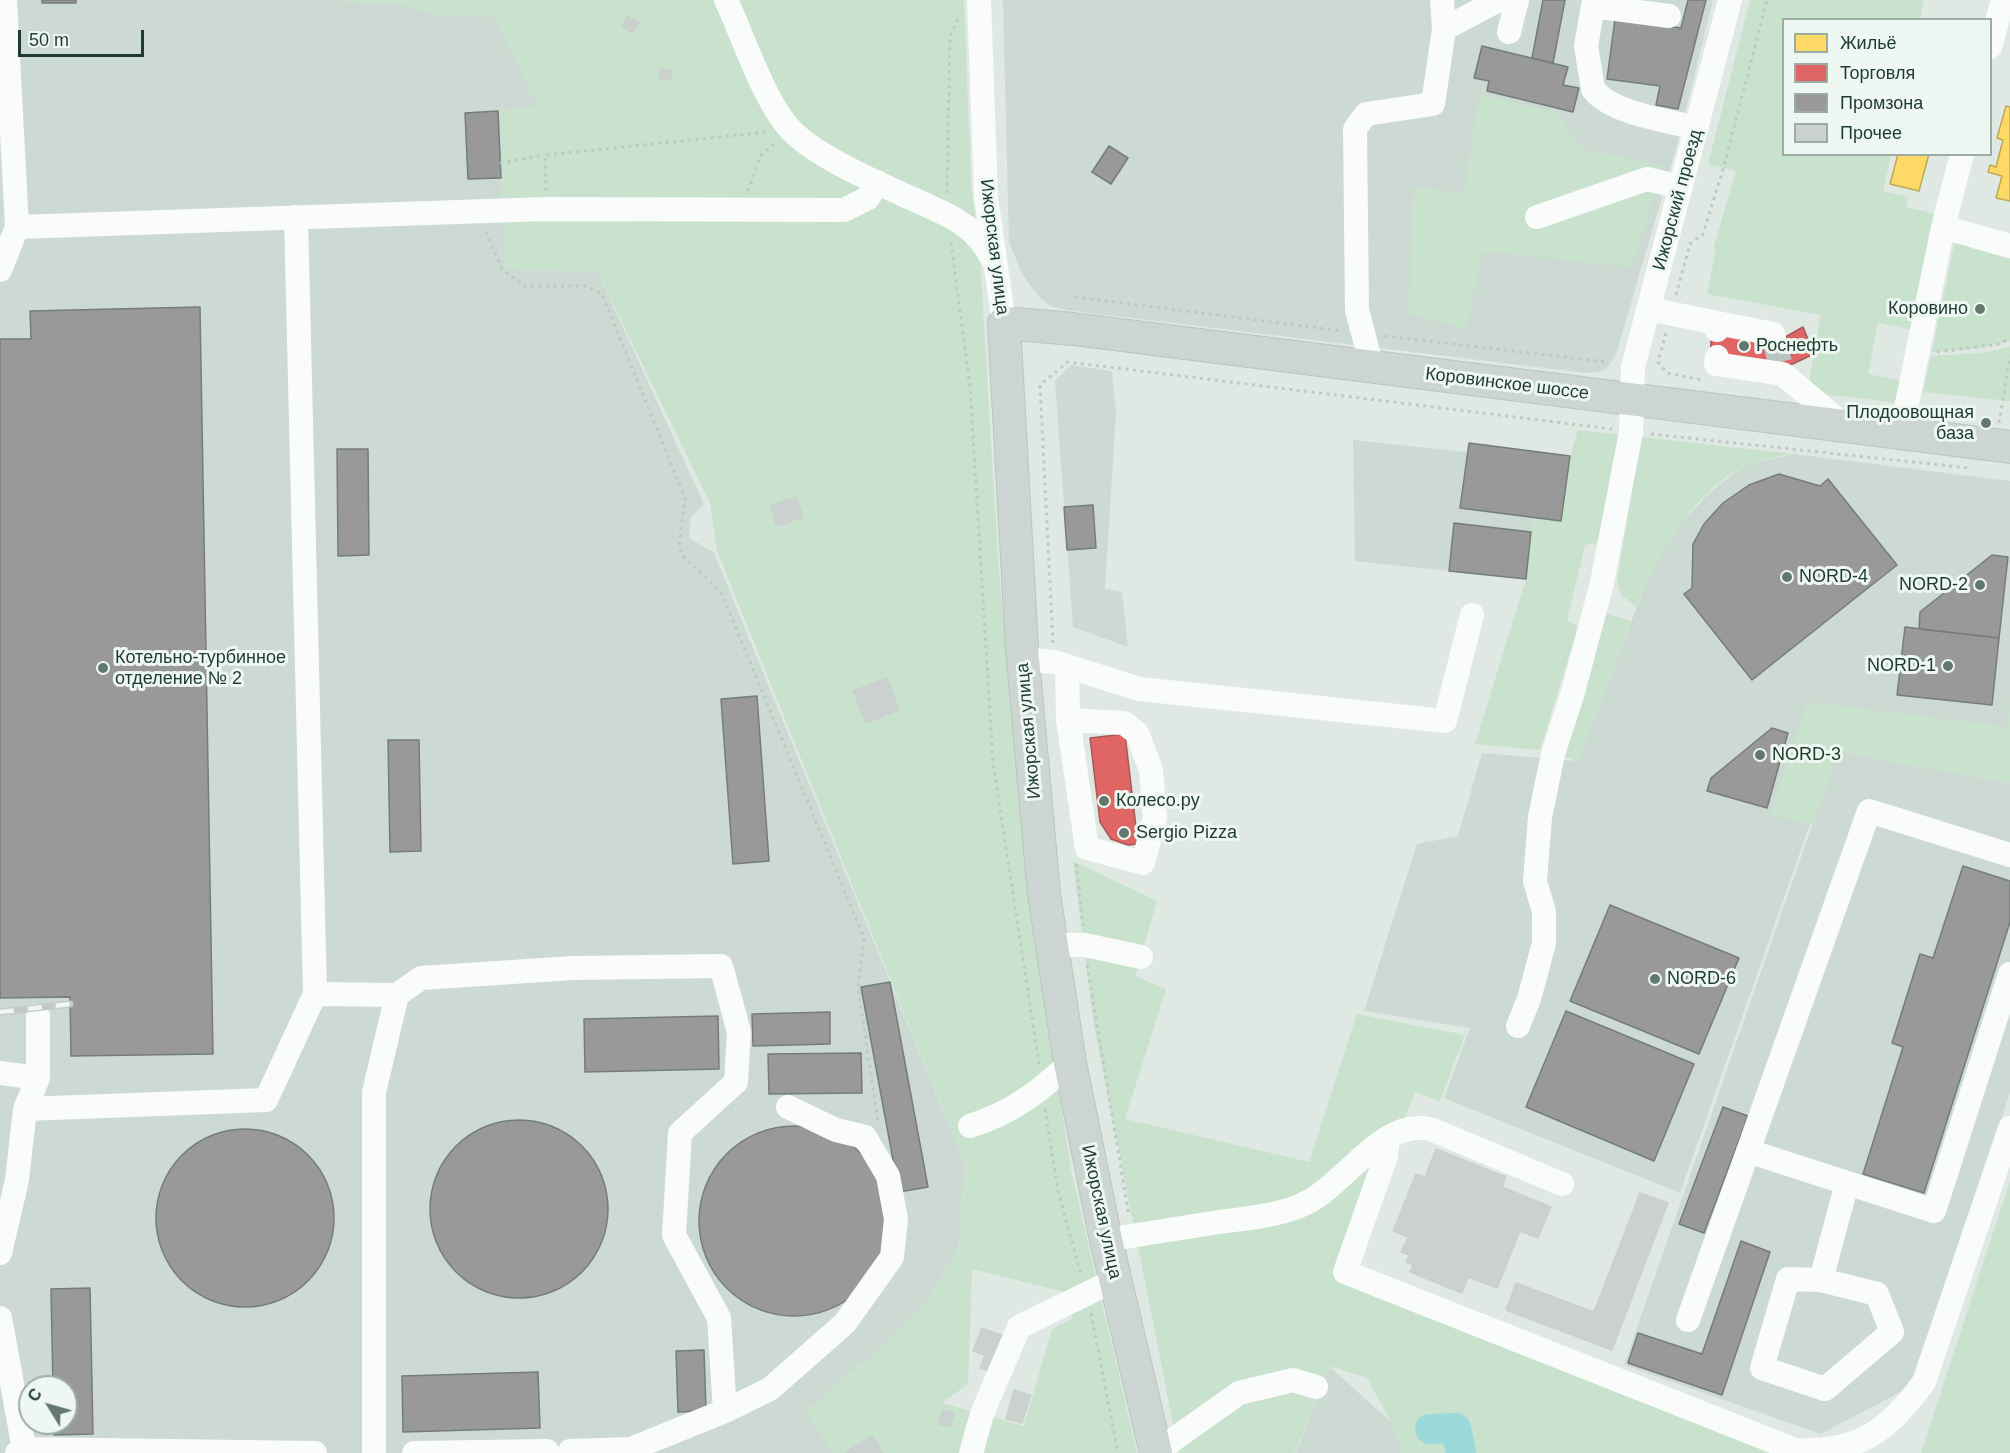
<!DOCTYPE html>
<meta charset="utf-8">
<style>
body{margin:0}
#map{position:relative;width:2010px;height:1453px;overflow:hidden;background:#e0e8e4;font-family:Arial,sans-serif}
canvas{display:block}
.legend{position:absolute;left:1782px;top:18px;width:210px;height:138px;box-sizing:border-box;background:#eef7f1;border:2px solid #9baca4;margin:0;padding:8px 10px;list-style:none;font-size:18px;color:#1e3b30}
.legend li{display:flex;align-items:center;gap:12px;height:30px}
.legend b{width:30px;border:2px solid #9baca4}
.north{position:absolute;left:18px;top:1375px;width:60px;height:60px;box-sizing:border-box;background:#eef7f1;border:2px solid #9baca4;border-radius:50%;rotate:307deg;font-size:16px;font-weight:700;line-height:24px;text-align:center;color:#1e3b30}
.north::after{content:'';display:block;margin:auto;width:21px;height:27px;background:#62786f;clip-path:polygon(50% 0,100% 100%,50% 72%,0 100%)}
.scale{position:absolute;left:18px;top:30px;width:126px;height:27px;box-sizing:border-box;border:3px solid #1e3b30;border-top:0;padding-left:8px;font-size:18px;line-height:21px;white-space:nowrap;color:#1e3b30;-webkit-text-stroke:4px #eef7f1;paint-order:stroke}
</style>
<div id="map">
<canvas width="2010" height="1453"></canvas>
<ul class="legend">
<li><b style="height:16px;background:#ffd966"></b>Жильё</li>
<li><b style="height:16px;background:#e06666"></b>Торговля</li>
<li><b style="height:16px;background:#999"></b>Промзона</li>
<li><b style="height:16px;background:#cad1ce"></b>Прочее</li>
</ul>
<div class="north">С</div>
<div class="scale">50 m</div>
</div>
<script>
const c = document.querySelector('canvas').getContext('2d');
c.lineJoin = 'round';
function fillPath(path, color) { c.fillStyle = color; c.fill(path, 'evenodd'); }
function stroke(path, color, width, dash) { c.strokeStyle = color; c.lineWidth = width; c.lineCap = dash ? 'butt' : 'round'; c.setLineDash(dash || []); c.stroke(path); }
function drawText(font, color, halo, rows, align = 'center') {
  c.font = font + ' Arial,sans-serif'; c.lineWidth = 6; c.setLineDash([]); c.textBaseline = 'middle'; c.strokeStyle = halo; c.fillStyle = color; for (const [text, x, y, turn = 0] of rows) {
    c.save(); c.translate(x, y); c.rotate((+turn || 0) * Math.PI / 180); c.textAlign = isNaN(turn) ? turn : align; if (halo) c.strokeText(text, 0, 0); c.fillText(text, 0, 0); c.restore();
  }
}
const built = new Path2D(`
 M 0,0 L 330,0 L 404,5 L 437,16 L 494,16 L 538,107 L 498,111 L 506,269 L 597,271 L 704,504 L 691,517 L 689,538 L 714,553 L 965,1164 L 958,1248 L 933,1293 L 877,1351 L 806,1411 L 833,1453 L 0,1453 ZM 30,1387 L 66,1387 L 66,1423 L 30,1423 Z
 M 1003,0 L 1713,0 L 1678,142 L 1617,351 L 1609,366 L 1602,371 L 1587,373 L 1065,310 L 1051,306 L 1039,297 L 1022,274 L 1009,242 Z
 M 1071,365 L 1112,371 L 1116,413 L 1105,589 L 1122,592 L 1128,647 L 1073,627 L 1055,381 Z
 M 1353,440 L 1467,452 L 1469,443 L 1570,456 L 1561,521 L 1534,517 L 1526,579 L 1355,561 Z
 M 1794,454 L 2010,481 L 2010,777 L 1849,713 L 1680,1193 L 1444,1098 L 1470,1028 L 1364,1011 L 1417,844 L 1458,836 L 1482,753 L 1578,761 L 1649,575 L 1676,529 L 1709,493 L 1737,471 L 1751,463 Z
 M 1838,751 L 2010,783 L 2010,1092 L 1927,1349 L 1906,1389 L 1821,1434 L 1624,1365 Z
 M 1329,1366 L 1391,1422 L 1402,1453 L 1296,1453 Z`);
const green = new Path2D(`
 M 330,0 L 964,0 L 971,181 L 980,259 L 998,559 L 1026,878 L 1071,1170 L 1137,1453 L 833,1453 L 806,1411 L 877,1351 L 933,1293 L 958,1248 L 965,1164 L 717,551 L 710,503 L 597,271 L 506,269 L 498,111 L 538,107 L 494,16 L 437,16 L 404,5 ZM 972,1269 L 1069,1293 L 1072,1319 L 1052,1329 L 1024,1426 L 942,1403 L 968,1384 Z
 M 1750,0 L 1924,0 L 1920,19 L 1784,20 L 1784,154 L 1891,155 L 1883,191 L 1908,197 L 1906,207 L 1939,215 L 1915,300 L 1920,302 L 1913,330 L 1878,323 L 1868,374 L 1903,381 L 1898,403 L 1807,392 L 1821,315 L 1707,294 L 1716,250 L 1713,249 L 1736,171 L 1708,164 Z
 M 1479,94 L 1557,113 L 1581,149 L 1663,165 L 1632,267 L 1483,251 L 1466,329 L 1409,314 L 1413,186 L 1464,194 Z
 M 1957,231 L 1970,235 L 1971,248 L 2010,259 L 2010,341 L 1975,349 L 1932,352 Z
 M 2010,347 L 2010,401 L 1923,392 L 1931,356 L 1983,353 Z
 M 1578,430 L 1623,435 L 1602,542 L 1585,545 L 1567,620 L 1578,627 L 1540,750 L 1475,744 L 1526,579 L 1534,517 L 1561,520 L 1570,456 Z
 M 1641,437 L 1794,454 C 1780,456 1766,458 1753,463 C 1698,482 1657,556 1636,607 L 1621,595 L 1617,580 Z
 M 1604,613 L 1631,621 L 1578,761 L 1557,755 Z
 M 2010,699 L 2010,783 L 1838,751 L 1812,825 L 1770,814 L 1807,702 L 2007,727 Z
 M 1073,861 L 1157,901 L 1135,976 L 1166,989 L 1125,1119 L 1309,1162 L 1357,1014 L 1465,1035 L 1440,1101 L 1415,1092 L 1345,1272 L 1803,1453 L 1402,1453 L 1391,1422 L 1367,1378 L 1329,1366 L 1295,1453 L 1179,1453 L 1094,1026 Z
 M 2010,1181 L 2010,1453 L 1921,1453 Z`);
const homes = new Path2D(`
 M 2006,106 L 2010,107 L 2010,201 L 1996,198 L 2002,176 L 1988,172 L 1990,165 L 1996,167 L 2003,140 L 1997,138 Z
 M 1898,154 L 1929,154 L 1919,191 L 1890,184 Z`);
const shops = new Path2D(`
 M 1803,327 L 1814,354 L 1786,367 L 1710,357 L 1712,329 L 1780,340 Z
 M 1125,734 L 1138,844 L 1128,845 L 1111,839 L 1100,822 L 1090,738 Z`);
const industry = new Path2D(`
 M 42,0 L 76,0 L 76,3 L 42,3 Z
 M 1543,0 L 1565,0 L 1553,63 L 1532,58 Z
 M 1688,0 L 1706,0 L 1678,109 L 1656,105 L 1660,86 L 1607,79 L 1615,19 L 1681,28 Z
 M 1482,46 L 1568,67 L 1563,85 L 1579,88 L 1573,112 L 1487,91 L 1489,81 L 1474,78 Z
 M 498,111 L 501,178 L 468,179 L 465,113 Z
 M 1109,146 L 1128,158 L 1111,184 L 1092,172 Z
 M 200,307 L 213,1054 L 71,1056 L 70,997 L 0,998 L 0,339 L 31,339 L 30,311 Z
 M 1469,443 L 1570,456 L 1561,521 L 1460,508 Z
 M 337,449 L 368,449 L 369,555 L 338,556 Z
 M 1779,474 L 1820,486 L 1828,479 L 1897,565 L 1752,680 L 1684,594 L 1692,588 L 1693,544 L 1704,524 L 1723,503 L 1749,485 Z
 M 1093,505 L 1096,548 L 1067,550 L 1064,507 Z
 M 1454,523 L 1531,532 L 1526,579 L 1449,571 Z
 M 1992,555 L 2008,557 L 1999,638 L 1919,629 L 1920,612 Z
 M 1905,627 L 1999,638 L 1992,705 L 1897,695 Z
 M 757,696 L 769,861 L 733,864 L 721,699 Z
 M 1772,728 L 1788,733 L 1767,808 L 1707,791 L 1711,778 Z
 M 388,740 L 419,740 L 421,851 L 390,852 Z
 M 1963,866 L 2010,881 L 2010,922 L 1924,1193 L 1863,1174 L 1903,1047 L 1892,1043 L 1920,954 L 1933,958 Z
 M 1610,905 L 1739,958 L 1699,1054 L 1570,1001 Z
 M 890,982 L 928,1187 L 899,1192 L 861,987 Z
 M 1566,1011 L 1694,1064 L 1654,1161 L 1526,1107 Z
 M 830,1012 L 830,1044 L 753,1046 L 752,1014 Z
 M 718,1016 L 719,1069 L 585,1072 L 584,1019 Z
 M 861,1053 L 862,1093 L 769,1094 L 768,1054 Z
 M 1723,1107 L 1748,1116 L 1704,1233 L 1679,1224 Z
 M430 1209a89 89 0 1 1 178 0a89 89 0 1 1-178 0Z
 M699 1221a95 95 0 1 1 190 0a95 95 0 1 1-190 0Z
 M156 1218a89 89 0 1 1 178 0a89 89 0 1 1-178 0Z
 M 1741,1241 L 1770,1252 L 1722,1395 L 1628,1363 L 1638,1333 L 1702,1354 Z
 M 90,1288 L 93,1434 L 54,1435 L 54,1423 L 66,1423 L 66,1387 L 53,1387 L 51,1289 Z
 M 704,1350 L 706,1411 L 678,1412 L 676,1351 Z
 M 538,1372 L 540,1428 L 403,1432 L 402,1376 Z`);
const river = new Path2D(`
 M 1430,1429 L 1456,1428 L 1461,1453`);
const building = new Path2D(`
 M 627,16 L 639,22 L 633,33 L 622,27 Z
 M 661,69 L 672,70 L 670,80 L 659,78 Z
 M 796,497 L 803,517 L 777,526 L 770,506 Z
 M 887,678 L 899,710 L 866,723 L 853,691 Z
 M 1436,1149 L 1506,1177 L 1502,1187 L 1551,1207 L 1538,1238 L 1520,1231 L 1497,1288 L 1468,1277 L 1462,1293 L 1410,1272 L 1413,1265 L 1406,1262 L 1409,1255 L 1401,1252 L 1408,1237 L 1393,1231 L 1416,1174 L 1425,1177 Z
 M 1640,1193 L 1668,1203 L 1612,1350 L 1506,1310 L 1516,1283 L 1594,1312 Z
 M 982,1328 L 1003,1336 L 990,1371 L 980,1368 L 985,1355 L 973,1351 Z
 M 1014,1390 L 1031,1395 L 1022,1423 L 1006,1419 Z
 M 943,1410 L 954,1413 L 950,1427 L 939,1424 Z
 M 872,1436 L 883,1453 L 845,1453 Z`);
const minorTunnel = new Path2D(`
 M 1774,339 L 1781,367`);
const path = new Path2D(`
 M 500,163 L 545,155
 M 546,191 L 545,155 L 768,132
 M 748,191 L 760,156 L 775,143
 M 947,193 L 950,37 L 959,16
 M 486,232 L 502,269 L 524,286 L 587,286 L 602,294 L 685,498 L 679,547 L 683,556 L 721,592 L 864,938 L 858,987 L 878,1121
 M 951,242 L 970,387 L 993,763 L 1039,1064
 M 1676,295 L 1690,244 L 1703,234 L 1724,166 L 1767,0
 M 1075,297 L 1343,331
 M 1666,333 L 1658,362 L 1667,373 L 1703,380
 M 1385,336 L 1607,362
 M 1937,352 L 1999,344 L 2010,339
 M 1999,423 L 2010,356
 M 1651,434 L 1969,468
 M 1053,643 L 1040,385 L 1068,362 L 1612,429
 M 1076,864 L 1083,926
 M 1087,965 L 1129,1216
 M 1045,1109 L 1058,1191 L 1081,1275
 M 1091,1313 L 1118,1453`);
const minor = new Path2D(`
 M 5,0 L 17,227 L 546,209 L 844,210 L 868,198 L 877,182
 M 726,0 C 743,36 765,104 792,131 C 819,159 887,187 924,204 C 943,213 964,221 978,238 C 984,244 989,253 994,261
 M 979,0 L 986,197 L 1004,323
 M 1442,0 L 1444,29
 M 1594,0 L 1586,46 L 1593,89 C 1610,113 1669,121 1697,128
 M 1593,6 L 1669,16
 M 1509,32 L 1517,0
 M 1990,47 L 2003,0
 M 1537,217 L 1647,179 L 1681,187
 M 1943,227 L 1962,154
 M 0,270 L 17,227
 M 1649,309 L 1717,323 L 1717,330
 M 1717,323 L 1773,334 L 1774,339
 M 1717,357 L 1716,364 L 1783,374 L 1846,427
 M 1372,367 L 1357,310 L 1355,129 L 1366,114 L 1433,104 L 1444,29 L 1499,0
 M 1901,433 L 1943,227 L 2010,246
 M 1023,659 L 1054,662 L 1139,689 L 1445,721 L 1472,615
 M 1067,666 L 1068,720 L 1087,848 L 1143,863 L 1155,818 L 1151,770 L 1137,733 L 1124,723 L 1068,720
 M 1052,945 L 1085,945 L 1141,957
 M 315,994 L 397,995 L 374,1092 L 374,1453
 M 397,995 L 421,978 L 573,968 L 721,966 L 739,1032 L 736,1082 L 680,1133 L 674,1235 L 719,1318 L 725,1411 L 770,1389 L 845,1323 L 892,1257 L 896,1219 L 888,1176 L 865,1137 L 836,1130 L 788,1107
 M 1518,1026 L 1529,999 L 1544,943 L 1544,912 L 1535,881 L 1540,817 L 1553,754 L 1573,692 L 1602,583 L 1631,432 L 1633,367 L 1730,0
 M 0,1073 L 38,1078
 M 25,1109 L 38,1078 L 38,1016
 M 970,1126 C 1011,1113 1038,1093 1070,1063
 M 1388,1139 L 1386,1156 L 1345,1272 L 1795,1450 C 1859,1453 1888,1431 1924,1382 L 2010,1128
 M 1748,1151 L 1934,1211 L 2010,974
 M 1106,1240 C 1143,1234 1181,1228 1219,1222 C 1248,1218 1281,1216 1308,1202 C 1348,1181 1384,1116 1433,1130 L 1562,1184
 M 0,1253 L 17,1180 L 25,1109 L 266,1100 L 315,994 L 296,217
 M 1821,1280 L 1877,1294 L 1892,1332 L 1825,1389 L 1762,1368 L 1788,1279 L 1821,1280 L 1847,1183
 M 0,1318 L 24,1449 L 17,1453
 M 1688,1320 L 1869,811 L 2010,855
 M 24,1449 L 315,1453
 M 570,1451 L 631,1449 L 725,1411
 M 1156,1452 L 1239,1393 L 1293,1380 L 1316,1387
 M 414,1453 L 547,1451
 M 971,1453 L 982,1414 L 1019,1327 L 1115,1280`);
const major = new Path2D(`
 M 1156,1453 L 1106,1240 L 1070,1063 L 1044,894 L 1022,648 L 1004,323 L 1073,329 L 2010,447`);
const rail = new Path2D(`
 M 0,1012 L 70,1004`);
const markers = [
 [1980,309,6,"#62786f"],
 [1744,346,6,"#62786f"],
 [1986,423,6,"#62786f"],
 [1787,577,6,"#62786f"],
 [1980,585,6,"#62786f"],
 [1948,666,6,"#62786f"],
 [103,668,6,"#62786f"],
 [1760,755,6,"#62786f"],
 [1104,801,6,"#62786f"],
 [1124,833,6,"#62786f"],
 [1655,979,6,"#62786f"]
];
const streetNames = [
 ["Ижорский проезд",1678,200,-75],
 ["Ижорская улица",994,247,83],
 ["Коровинское шоссе",1507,384,7],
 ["Ижорская улица",1029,731,-95],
 ["Ижорская улица",1101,1212,78]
];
const poiNames = [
 ["Коровино",1968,309,"right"],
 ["Роснефть",1756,346],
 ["Плодоовощная",1974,413,"right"],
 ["база",1974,434,"right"],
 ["NORD-4",1799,577],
 ["NORD-2",1968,585,"right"],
 ["Котельно-турбинное",115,658],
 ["отделение № 2",115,679],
 ["NORD-1",1936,666,"right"],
 ["NORD-3",1772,755],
 ["Колесо.ру",1116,801],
 ["Sergio Pizza",1136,833],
 ["NORD-6",1667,979]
];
fillPath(built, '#cdd9d3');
fillPath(green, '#c8e2cd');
fillPath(homes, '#ffd966');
stroke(homes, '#bcaa56', 1.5);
fillPath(shops, '#e06666');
stroke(shops, '#a65956', 1.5);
fillPath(industry, '#999');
stroke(industry, '#747d7a', 1.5);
stroke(river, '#9cd9da', 30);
fillPath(building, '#cad1ce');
stroke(building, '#c9d1cd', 1.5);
stroke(minorTunnel, '#b9c5c0', 24, [24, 12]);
stroke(major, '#bac5c0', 34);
stroke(path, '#bec8c5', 3, [3, 4.5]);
stroke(minor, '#fafcfb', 24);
stroke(major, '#ccd5d1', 32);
stroke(rail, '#c5cac8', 7);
stroke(rail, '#eef7f1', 4.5, [14]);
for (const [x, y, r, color] of markers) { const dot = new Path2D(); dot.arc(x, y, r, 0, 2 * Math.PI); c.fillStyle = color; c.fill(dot); stroke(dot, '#eef7f1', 2); }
drawText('18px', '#1e3b30', '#eef7f1', streetNames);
drawText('18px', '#1e3b30', '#eef7f1', poiNames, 'left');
</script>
